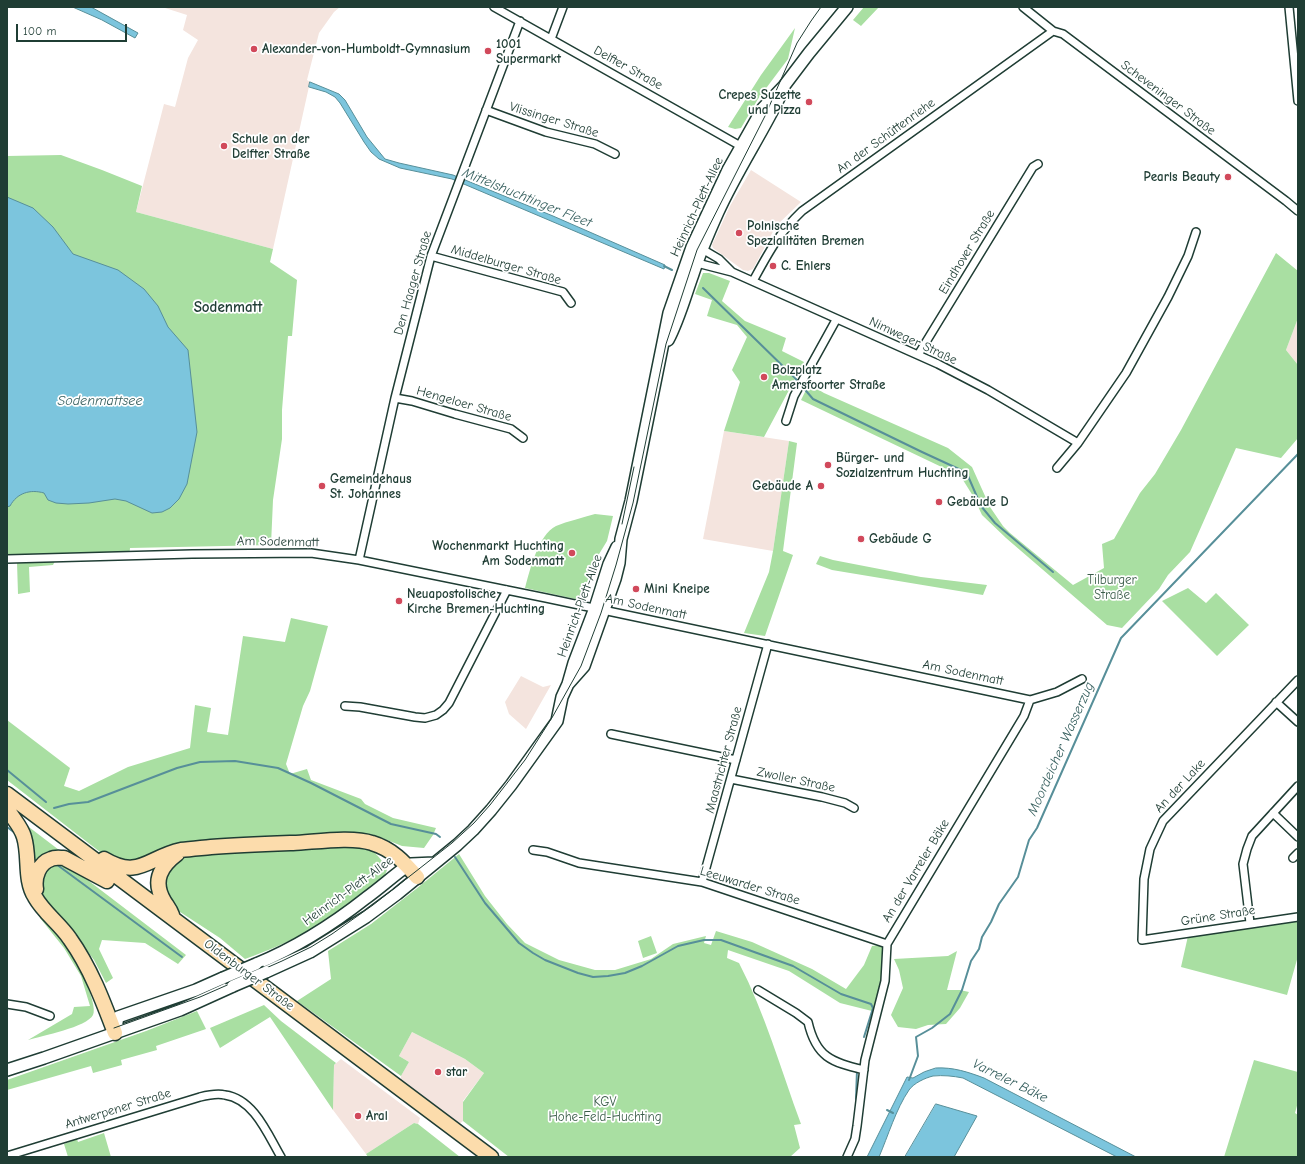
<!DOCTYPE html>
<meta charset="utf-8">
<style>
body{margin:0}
#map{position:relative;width:1305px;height:1164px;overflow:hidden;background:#fff;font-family:"Comic Neue",sans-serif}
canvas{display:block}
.frame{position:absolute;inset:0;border:8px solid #1f3d34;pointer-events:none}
.scale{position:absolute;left:16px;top:24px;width:111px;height:18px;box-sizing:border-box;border:2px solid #1f3d34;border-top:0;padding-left:5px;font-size:12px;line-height:14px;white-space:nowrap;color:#1f3d34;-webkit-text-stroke:3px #fff;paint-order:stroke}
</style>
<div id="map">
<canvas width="1305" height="1164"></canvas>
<div class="frame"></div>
<div class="scale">100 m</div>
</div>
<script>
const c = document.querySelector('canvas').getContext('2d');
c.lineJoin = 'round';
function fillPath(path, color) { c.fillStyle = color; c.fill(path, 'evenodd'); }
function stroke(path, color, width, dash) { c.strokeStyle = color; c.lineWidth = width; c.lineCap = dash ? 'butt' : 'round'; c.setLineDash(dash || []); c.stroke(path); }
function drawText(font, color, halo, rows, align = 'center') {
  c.font = font + ' "Comic Neue",sans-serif'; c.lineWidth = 3.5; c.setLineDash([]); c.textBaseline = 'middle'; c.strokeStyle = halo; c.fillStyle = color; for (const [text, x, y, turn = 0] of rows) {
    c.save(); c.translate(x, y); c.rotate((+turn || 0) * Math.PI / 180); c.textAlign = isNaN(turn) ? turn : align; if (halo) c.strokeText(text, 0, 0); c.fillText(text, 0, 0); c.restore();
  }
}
const built = new Path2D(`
 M 162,7 L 340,7 L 334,12 L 319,33 L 307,80 L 310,82 L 273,249 L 136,212 L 164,104 L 175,107 L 188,58 L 198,40 L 183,30 L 187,15 Z
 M 751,170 L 801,202 L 776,226 L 753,269 L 748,271 L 743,270 L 713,248 L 712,245 L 730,206 Z
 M 1298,318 L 1298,365 L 1286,350 Z
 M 724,431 L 789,441 L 773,551 L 703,539 Z
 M 521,676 L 543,687 L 551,685 L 526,729 L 509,714 L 505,702 Z
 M 412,1032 L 465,1059 L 484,1073 L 463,1101 L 463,1121 L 457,1126 L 401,1084 L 401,1076 L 409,1062 L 399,1056 Z
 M 341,1059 L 420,1118 L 418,1124 L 414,1123 L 366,1154 L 333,1110 L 334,1065 Z`);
const green = new Path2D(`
 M 864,7 L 879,7 L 861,26 L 853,20 Z
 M 795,28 L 788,59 L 758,99 L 741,128 L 735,129 L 728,127 L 761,75 Z
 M 61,155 L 102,170 L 142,186 L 136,212 L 273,249 L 270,262 L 297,280 L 292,336 L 288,336 L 282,410 L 282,439 L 273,500 L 271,545 L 130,548 L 129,559 L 55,561 L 53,565 L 29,567 L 30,592 L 18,594 L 17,562 L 7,562 L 7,156 Z
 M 1276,253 L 1298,271 L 1298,318 L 1286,350 L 1298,365 L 1298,438 L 1281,458 L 1236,448 L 1190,552 L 1168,575 L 1159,589 L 1122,628 L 1107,625 L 1006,538 L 982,515 L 973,496 L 963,480 L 950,471 L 801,400 L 809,384 L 824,393 L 948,448 L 972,467 L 990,507 L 1003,526 L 1010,533 L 1073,585 L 1104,568 L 1102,544 L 1114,539 L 1140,493 L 1155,474 L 1181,430 Z
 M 703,273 L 709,273 L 730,281 L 722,301 L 745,321 L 786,338 L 782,351 L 804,362 L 764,437 L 724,431 L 740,382 L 732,370 L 747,337 L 737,325 L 707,316 L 712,300 L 695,294 Z
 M 789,441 L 797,443 L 783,551 L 793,555 L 765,636 L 744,633 L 769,572 L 773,551 Z
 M 595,514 L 613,516 L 607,541 L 593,564 L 584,597 L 580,600 L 525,588 C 530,570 538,535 556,526 C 568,521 582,518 595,514 Z
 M 820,556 L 833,560 L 921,577 L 987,585 L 983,595 L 832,570 L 816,564 Z
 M 1188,588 L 1206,603 L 1216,593 L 1249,625 L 1217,656 L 1162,601 Z
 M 291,618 L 328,626 L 310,691 L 303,706 L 286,764 L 290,774 L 307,769 L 311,780 L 361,799 L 365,804 L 393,818 L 436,828 L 433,835 L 424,848 L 402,846 L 382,838 L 364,834 L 144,860 L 117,862 L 100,852 L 7,780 L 7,720 L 70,768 L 64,786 L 79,791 L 128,767 L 190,748 L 195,705 L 211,708 L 207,732 L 228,735 L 243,636 L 285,642 Z
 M 21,821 L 63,853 L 34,870 Z
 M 366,846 C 376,853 382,859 387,870 L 385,875 C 362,895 337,915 310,930 C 289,942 267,951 245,959 L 220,938 L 177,910 L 170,902 L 163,884 C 171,866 171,862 191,855 Z
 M 459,854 L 485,896 L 507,924 L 525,943 L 559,960 L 595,970 L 615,970 L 651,959 L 673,944 L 706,936 L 704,943 L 711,945 L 716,931 L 752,942 L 812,969 L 846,989 L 864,965 L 872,946 L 882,945 C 885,968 881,990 876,1012 L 840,1003 L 789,971 L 728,950 L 727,958 L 739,963 C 765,1013 781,1070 801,1124 L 794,1125 L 800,1148 L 790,1157 L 509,1157 L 463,1121 L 463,1102 L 484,1073 L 465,1059 L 412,1032 L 399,1056 L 409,1062 L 401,1076 L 297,1001 L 331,979 L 328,951 L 371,924 L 416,889 Z
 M 64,862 L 186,955 L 178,964 L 145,943 L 102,940 L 99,949 L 113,978 L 106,983 L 94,960 L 70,928 L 44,897 L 40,885 L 43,871 L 53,863 Z
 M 43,916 C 51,925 59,933 66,942 C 73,952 99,1004 93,1015 C 87,1027 42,1036 28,1040 L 72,1014 L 74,1007 L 90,1006 L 81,976 L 64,948 L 40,918 Z
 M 1298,920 L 1298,956 L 1287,995 L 1181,967 L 1188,936 Z
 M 651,936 L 657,953 L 643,958 L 638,941 Z
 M 957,951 L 947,990 L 960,990 L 969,992 L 960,1008 L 946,1024 L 928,1025 L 916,1029 L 898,1027 L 891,1015 L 903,988 L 899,970 L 894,959 L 948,956 Z
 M 264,1005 L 281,1021 L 336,1063 L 334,1065 L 333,1110 L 270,1017 L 220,1048 L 210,1028 Z
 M 197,1011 L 206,1029 L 156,1046 L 157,1050 L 121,1060 L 122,1065 L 93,1073 L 91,1066 L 7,1090 L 7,1080 L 146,1031 Z
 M 1254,1060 L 1298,1072 L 1298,1102 L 1295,1113 L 1298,1115 L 1298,1157 L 1224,1157 Z
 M 414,1123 L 418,1124 L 460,1157 L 368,1157 L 366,1154 Z
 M 104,1133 L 111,1157 L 68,1157 L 64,1144 L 77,1139 L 78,1142 Z`);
const water = new Path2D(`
 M 73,7 L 91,7 L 138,33 L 135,38 L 102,20 Z
 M 310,82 L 339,94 L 345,100 L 367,137 L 385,159 L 399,163 L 453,175 L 553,216 L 665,265 L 664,269 L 452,179 L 400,168 L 379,159 L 371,152 L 364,142 L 340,103 L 335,97 L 326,92 L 309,87 Z
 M 7,197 L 33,208 L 53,227 L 73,254 L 118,270 L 144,289 L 158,306 L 168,327 L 188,350 L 197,432 L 187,484 L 179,499 L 170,508 L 162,512 L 152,513 L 126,501 L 115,499 L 89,503 L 68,504 L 56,503 L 48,500 L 44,493 C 30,489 17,493 10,506 L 7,507 Z
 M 936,1068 C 953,1067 968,1072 984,1078 L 1136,1157 L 1117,1157 L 963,1078 C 953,1076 943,1075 933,1076 C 925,1078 914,1083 909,1090 C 896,1109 888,1136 879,1157 L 867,1157 L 907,1077 L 913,1078 L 924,1072 Z
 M 936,1104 L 977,1116 L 954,1157 L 905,1157 Z`);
const stream = new Path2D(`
 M 664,266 L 672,270
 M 703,288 L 795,378 L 813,399 L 922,452 L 961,470 L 968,476 L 981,506 L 995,523 L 1053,572
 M 7,770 L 46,802
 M 54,808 L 69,804 L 88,802 L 177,768 L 200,762 L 235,761 L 278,768 L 311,783 L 391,824 L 436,834 L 440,837
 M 7,827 L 15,833
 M 455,857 L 485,903 L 519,943 L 533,953 L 545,960 L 578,973 L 593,977 L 608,976 L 625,973 L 642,966 L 678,946 L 704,940 L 721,940 L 793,966 L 841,994 L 871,1004 L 873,1008 L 864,1037
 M 56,864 L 182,957
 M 909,1080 L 918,1056 L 916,1037 L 932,1028 L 950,1014 L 962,990 L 971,961 L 979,949 L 982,937 L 991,922 L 999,904 L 1018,877 L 1029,840 L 1037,828 L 1121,638 L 1298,454
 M 856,1099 L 857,1070
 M 887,1110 L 893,1113`);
const street = new Path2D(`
 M 494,7 L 744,148
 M 1023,7 L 1053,31 L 1063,34 L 1286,201 L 1298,211
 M 1289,7 L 1298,101
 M 551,39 L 563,7
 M 486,110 L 546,132 L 595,144 L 615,154
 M 698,250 L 702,249 L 719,259 L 732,272
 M 431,256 L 563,292 L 571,303
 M 696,261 L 697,263 L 732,272 L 938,364 L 988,390 L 1078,443
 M 753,281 C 769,252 778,234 802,211 L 1053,31
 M 918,355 L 1033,167 L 1038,164
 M 395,398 L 412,401 L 455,414 L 511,429 L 523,438
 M 786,421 L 794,396 L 836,320
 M 1057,468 L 1078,443 L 1126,373 L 1168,297 L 1188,256 L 1196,232
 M 7,559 L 192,554 L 311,553 L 359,560 L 546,598 L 1030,700 L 1057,692 L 1082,679
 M 359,560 L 395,398 L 431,256 L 520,21
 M 1298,680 L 1163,821 L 1150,849 L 1144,879 L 1142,940 L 1298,917
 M 1276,702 L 1298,722
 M 345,706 L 360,707 L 415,717 L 425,718 L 436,715 L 443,710 L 449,703 L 507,590
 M 611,734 L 736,760
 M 731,779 L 822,797 L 845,803 L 854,808
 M 1273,813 L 1298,837
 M 533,850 L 547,852 L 579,863 L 702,882 L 887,944
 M 1293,858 L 1298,853
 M 702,882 L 768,644
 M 1250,923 L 1243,864 L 1247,849 L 1252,836 L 1298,786
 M 758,990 L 796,1013 L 808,1022 C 816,1057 831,1062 864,1070
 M 7,1004 L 26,1007 L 50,1016
 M 7,1156 L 200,1097 C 208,1095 217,1093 225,1095 C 254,1099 268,1135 281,1157
 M 847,1157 L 855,1139 L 857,1126 L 865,1060 L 885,981 L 887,944 L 1024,716 L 1030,700`);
const secondary = new Path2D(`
 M 668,340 C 679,319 685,296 693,274 C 700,253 709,232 718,212 C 736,172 761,135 780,96
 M 568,684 L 584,666 L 615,579 L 619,563 L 621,539 L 631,501 L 669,313 L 692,247 L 728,170 L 763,108 L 784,86 L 809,53 L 847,7
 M 256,964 C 295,948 333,924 366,898 C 380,888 393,876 407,866 L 411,864 L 434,863
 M 266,972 L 310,952 L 366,917 L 397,894 L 457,845 L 473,830 L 491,810 L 511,785 L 557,721 L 562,697 L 568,684 L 574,663 L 595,608 L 609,564 L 617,547
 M 115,1033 L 118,1017 L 196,990 L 223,978
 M 7,1070 L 44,1058 L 180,1010 L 233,986`);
const highway = new Path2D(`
 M 7,794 L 491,1157
 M 7,808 C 12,818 21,826 24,837 C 30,856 24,880 35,897 C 44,913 60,924 70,939 C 90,967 103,1001 115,1033
 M 104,859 C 139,880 148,857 181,850 C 190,849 201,848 211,847 C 238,845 266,844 293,843 C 315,842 352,836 372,843 C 392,849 404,862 417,877
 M 36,889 C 34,877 39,863 51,859 C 55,857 60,858 64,858 L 107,881
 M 172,915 C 170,909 167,906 164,901 C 152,881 161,866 177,854`);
const tram = new Path2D(`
 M 622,524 L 634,467
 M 114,1028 L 200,997 L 282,961 L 311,947 L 332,934 L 373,905 L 452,843 L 474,823 L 490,805 L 525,760 L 553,716 L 581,666 L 601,613 L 616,565 L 633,503 L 666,344 L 697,250 L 765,116 L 797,43 L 811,21 L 821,7`);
const secondaryBridge = new Path2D(`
 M 223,978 L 256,964
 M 233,986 L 266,972`);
const markers = [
 [254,49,4,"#d1495b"],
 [488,51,4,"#d1495b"],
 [809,102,4,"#d1495b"],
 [224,146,4,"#d1495b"],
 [1228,177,4,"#d1495b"],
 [739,233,4,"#d1495b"],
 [773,266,4,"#d1495b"],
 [764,377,4,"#d1495b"],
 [828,465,4,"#d1495b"],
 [322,486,4,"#d1495b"],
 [821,486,4,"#d1495b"],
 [939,502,4,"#d1495b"],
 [861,539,4,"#d1495b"],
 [572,553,4,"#d1495b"],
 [636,589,4,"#d1495b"],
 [399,601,4,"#d1495b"],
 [438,1072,4,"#d1495b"],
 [358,1116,4,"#d1495b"]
];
const poiNames = [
 ["1001",496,44],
 ["Supermarkt",496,59],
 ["Alexander-von-Humboldt-Gymnasium",262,49],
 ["Crepes Suzette",801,95,"right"],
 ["und Pizza",801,110,"right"],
 ["Schule an der",232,139],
 ["Delfter Straße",232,154],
 ["Pearls Beauty",1220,177,"right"],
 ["Polnische",747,226],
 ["Spezialitäten Bremen",747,241],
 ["C. Ehlers",781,266],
 ["Bolzplatz",772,370],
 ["Amersfoorter Straße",772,385],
 ["Bürger- und",836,458],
 ["Sozialzentrum Huchting",836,473],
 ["Gemeindehaus",330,479],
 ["St. Johannes",330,494],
 ["Gebäude A",813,486,"right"],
 ["Gebäude D",947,502],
 ["Gebäude G",869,539],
 ["Wochenmarkt Huchting",564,546,"right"],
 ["Am Sodenmatt",564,561,"right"],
 ["Mini Kneipe",644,589],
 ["Neuapostolische",407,594],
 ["Kirche Bremen-Huchting",407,609],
 ["star",446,1072],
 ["Aral",366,1116]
];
const streetNames = [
 ["Delfter Straße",628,68,29],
 ["Scheveninger Straße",1168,98,37],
 ["Vlissinger Straße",554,120,17],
 ["An der Schüttenriehe",886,136,-36],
 ["Heinrich-Plett-Allee",697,207,-65],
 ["Eindhover Straße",967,252,-59],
 ["Middelburger Straße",506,265,16],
 ["Den Haager Straße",413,283,-74],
 ["Nimweger Straße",913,341,25],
 ["Hengeloer Straße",464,404,16],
 ["Am Sodenmatt",278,542,1],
 ["Heinrich-Plett-Allee",580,606,-70],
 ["Am Sodenmatt",646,607,12],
 ["Am Sodenmatt",963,673,12],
 ["Maastrichter Straße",724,760,-75],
 ["Zwoller Straße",796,780,12],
 ["An der Lake",1180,786,-47],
 ["An der Varreler Bäke",916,871,-59],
 ["Leeuwarder Straße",750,886,17],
 ["Heinrich-Plett-Allee",348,891,-36],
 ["Grüne Straße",1218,916,-9],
 ["Oldenburger Straße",249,975,37],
 ["Antwerpener Straße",118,1109,-17]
];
const parkNames = [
 ["Tilburger",1112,580],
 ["Straße",1112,595],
 ["KGV",605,1102],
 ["Hohe-Feld-Huchting",605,1117]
];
const waterNames = [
 ["Mittelshuchtinger Fleet",527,198,22],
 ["Sodenmattsee",100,401],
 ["Moordeicher Wasserzug",1061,749,-66],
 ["Varreler Bäke",1010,1081,26]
];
const quarterNames = [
 ["Sodenmatt",228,308]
];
fillPath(built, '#f4e4de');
fillPath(green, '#a9dfa2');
fillPath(water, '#7cc5dd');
stroke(water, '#578f99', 1);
stroke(stream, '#578f99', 2);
stroke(street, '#1f3d34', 10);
stroke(secondary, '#1f3d34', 14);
stroke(highway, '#1f3d34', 17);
stroke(street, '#fff', 7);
stroke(secondary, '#fff', 11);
stroke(highway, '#fcdcac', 14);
stroke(tram, '#1f3d34', 1);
stroke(secondaryBridge, '#1f3d34', 14, []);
stroke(secondaryBridge, '#fff', 11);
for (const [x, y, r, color] of markers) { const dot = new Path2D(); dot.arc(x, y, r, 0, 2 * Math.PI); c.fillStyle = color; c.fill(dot); stroke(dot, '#fff', 1.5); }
drawText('bold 13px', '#1f3d34', '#fff', poiNames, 'left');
drawText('13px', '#1f3d34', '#fff', streetNames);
drawText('13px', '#3b5d4a', '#fff', parkNames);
drawText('italic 14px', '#365f5e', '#fff', waterNames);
drawText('bold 15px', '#1f3d34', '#fff', quarterNames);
</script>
